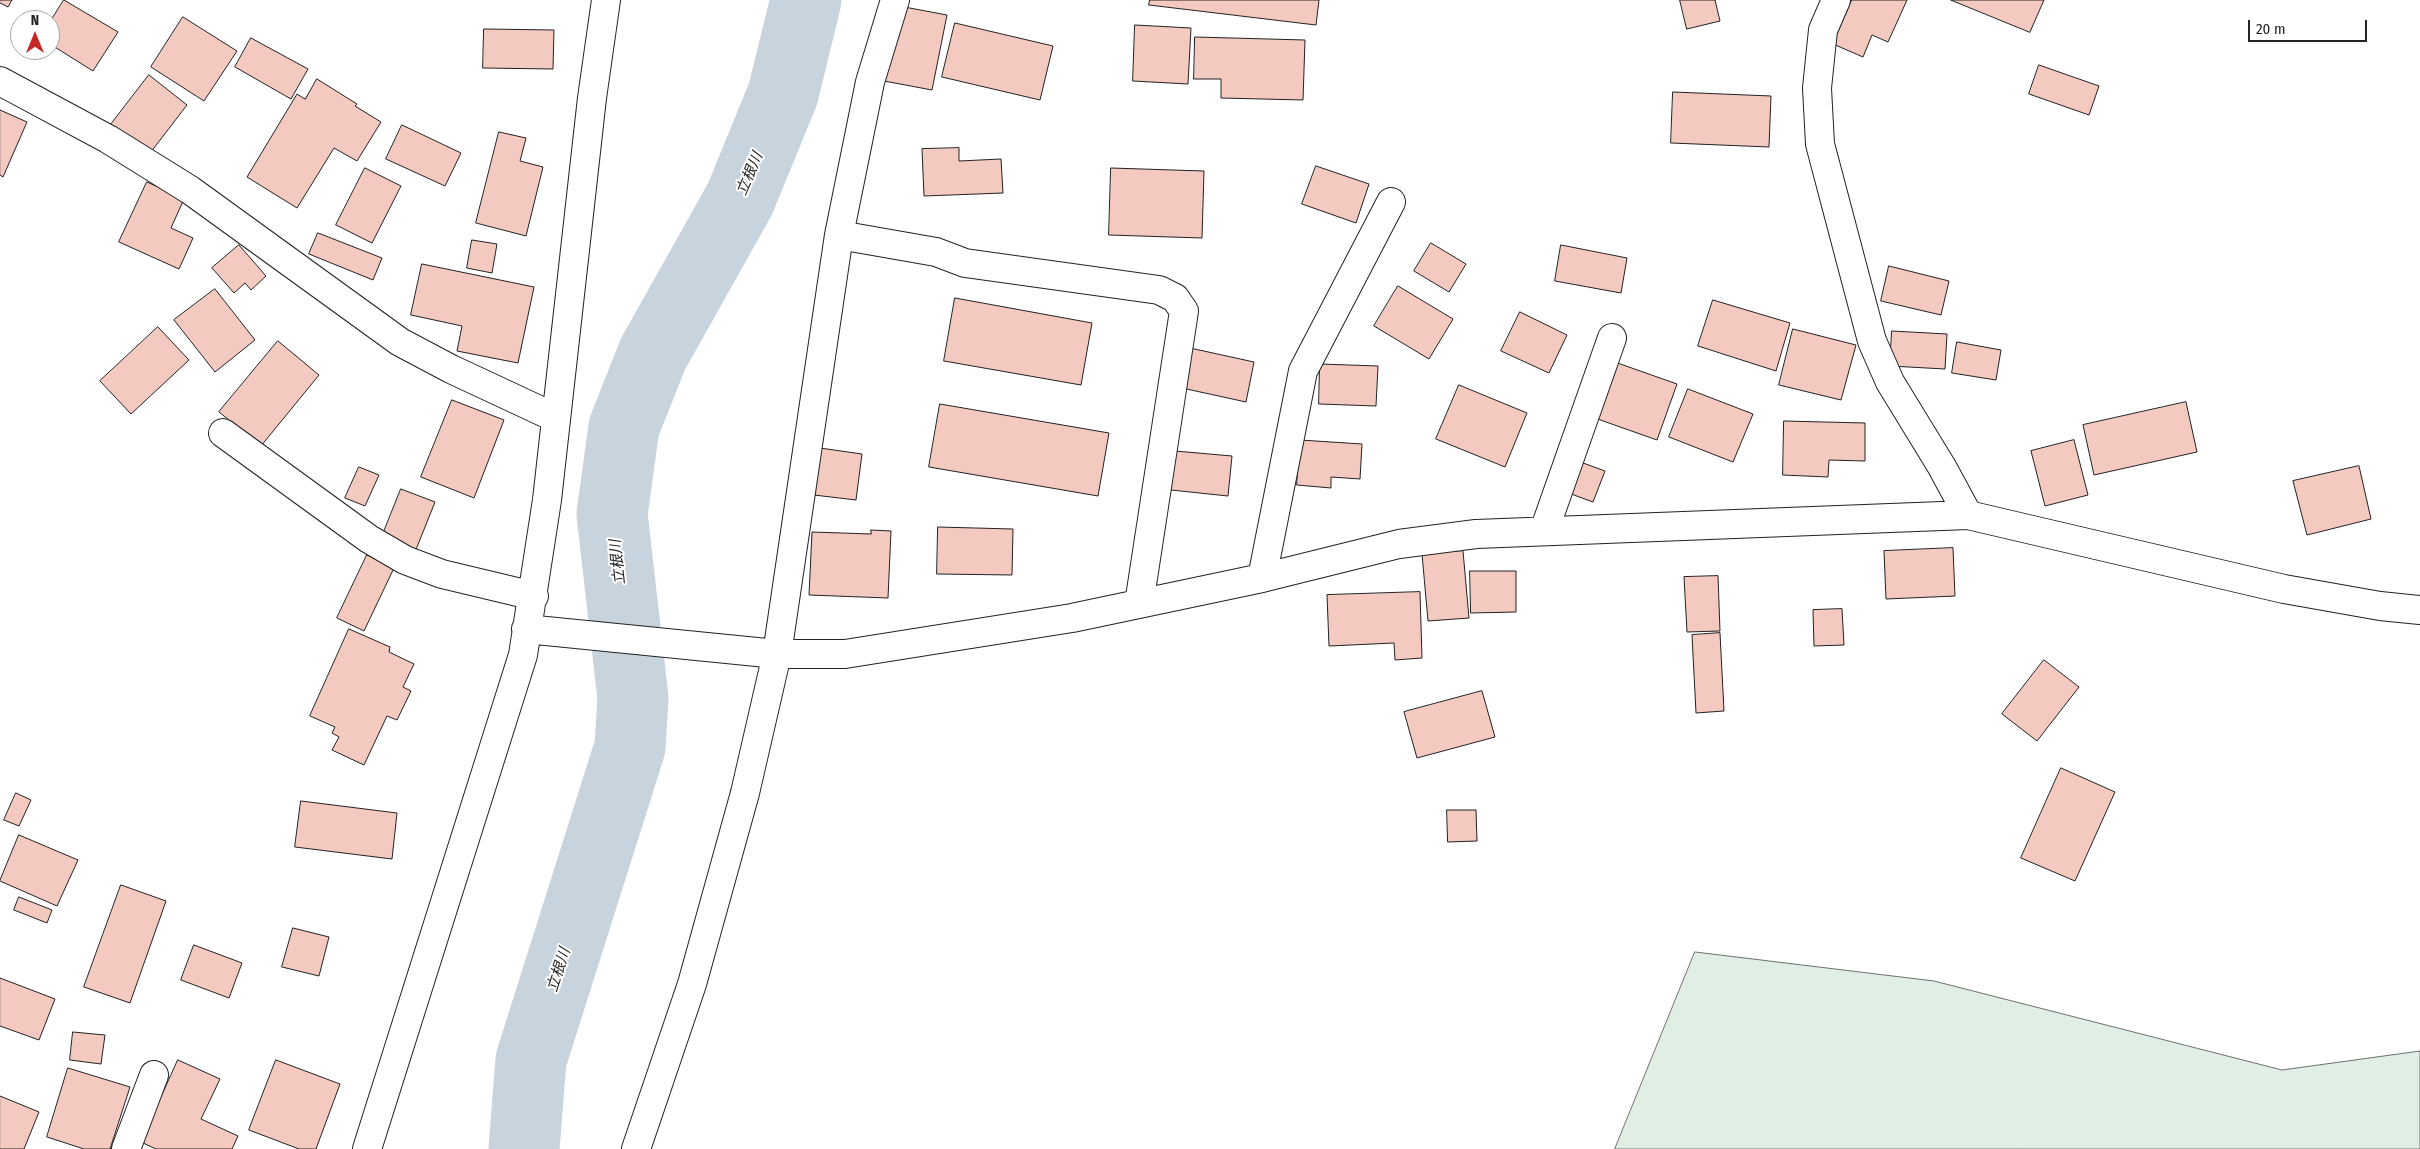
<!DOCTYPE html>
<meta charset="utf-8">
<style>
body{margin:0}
#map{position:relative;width:2420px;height:1149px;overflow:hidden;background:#fff;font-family:"Fira Sans Condensed",sans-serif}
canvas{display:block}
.north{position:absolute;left:10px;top:10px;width:50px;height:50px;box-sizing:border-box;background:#fff;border:1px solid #a7a7a7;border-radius:50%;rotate:0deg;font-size:14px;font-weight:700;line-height:20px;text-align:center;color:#222}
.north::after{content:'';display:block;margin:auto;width:18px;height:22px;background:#c62828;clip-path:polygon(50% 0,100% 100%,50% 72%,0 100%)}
.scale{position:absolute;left:2248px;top:20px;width:119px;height:22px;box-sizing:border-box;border:2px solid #222;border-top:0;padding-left:6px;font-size:15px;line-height:18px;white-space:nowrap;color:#222;-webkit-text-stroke:4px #fff;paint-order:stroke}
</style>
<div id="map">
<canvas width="2420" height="1149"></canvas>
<div class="north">N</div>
<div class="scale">20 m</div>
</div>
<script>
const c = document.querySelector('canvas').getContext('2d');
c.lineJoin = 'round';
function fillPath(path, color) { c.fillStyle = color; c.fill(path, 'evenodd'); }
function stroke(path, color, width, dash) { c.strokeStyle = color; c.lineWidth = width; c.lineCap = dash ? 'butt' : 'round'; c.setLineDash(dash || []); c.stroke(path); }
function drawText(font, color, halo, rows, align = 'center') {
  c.font = font + ' "Fira Sans Condensed","Noto Sans JP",sans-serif'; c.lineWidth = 4; c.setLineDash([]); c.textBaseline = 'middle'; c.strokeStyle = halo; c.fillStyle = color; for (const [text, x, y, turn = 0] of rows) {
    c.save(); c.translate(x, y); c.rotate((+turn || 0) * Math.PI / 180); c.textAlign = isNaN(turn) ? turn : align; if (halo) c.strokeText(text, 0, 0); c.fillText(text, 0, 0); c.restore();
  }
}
const green = new Path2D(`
 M 1695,952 L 1934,981 L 2282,1070 L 2420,1051 L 2420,1149 L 1615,1149 Z`);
const river = new Path2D(`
 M 524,1149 L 531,1060 L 630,747 L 633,698 L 612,514 L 624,427 L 653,354 L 740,199 L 783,94 L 806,0`);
const building = new Path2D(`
 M 0,0 L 12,0 L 8,7 L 0,3 Z
 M 64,0 L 118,32 L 93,71 L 50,44 L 50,22 Z
 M 1150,0 L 1319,0 L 1316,25 L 1149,5 Z
 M 1680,0 L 1715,0 L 1720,21 L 1687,29 Z
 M 1852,0 L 1907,0 L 1888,42 L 1872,35 L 1863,57 L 1833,44 Z
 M 1951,0 L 2044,0 L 2030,32 Z
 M 899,6 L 947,15 L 932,90 L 884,81 Z
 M 183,17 L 237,51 L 204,101 L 151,67 Z
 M 955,23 L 1053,46 L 1040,100 L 942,77 Z
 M 1135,25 L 1191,28 L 1188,84 L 1133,81 Z
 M 484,29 L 554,30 L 553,69 L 483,68 Z
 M 1195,37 L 1305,40 L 1303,100 L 1221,98 L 1221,79 L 1194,79 Z
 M 251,38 L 308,69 L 291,99 L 235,67 Z
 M 2039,65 L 2099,86 L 2089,115 L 2029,94 Z
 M 149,75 L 187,105 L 147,157 L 109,127 Z
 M 317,79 L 357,104 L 355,106 L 381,122 L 357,161 L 334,148 L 297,208 L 247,177 L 297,94 L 305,99 Z
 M 1673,92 L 1771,96 L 1769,147 L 1671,143 Z
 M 0,110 L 27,122 L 3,177 L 0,175 Z
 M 402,125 L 461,153 L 445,186 L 386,159 Z
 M 499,132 L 526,138 L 520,161 L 543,167 L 526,236 L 476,223 Z
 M 959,148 L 959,161 L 1001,159 L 1003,193 L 924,196 L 922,149 Z
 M 1316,166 L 1369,184 L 1356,223 L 1302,204 Z
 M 365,168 L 401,186 L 372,243 L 336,225 Z
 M 1111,168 L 1204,171 L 1202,238 L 1109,235 Z
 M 147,182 L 184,199 L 171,228 L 193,238 L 179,269 L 119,242 Z
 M 318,233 L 382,258 L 373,280 L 309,254 Z
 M 472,240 L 497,244 L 492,273 L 467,268 Z
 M 1431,243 L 1466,264 L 1449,292 L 1414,271 Z
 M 239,245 L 266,276 L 251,290 L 245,283 L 234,293 L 212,268 Z
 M 1561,245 L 1627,258 L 1621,293 L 1555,281 Z
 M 422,264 L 534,287 L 518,363 L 457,351 L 462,326 L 411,315 Z
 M 1889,266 L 1949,281 L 1941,315 L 1881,301 Z
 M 1398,286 L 1453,319 L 1429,359 L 1374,326 Z
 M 215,289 L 255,340 L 215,372 L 174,320 Z
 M 955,298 L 1092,323 L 1081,385 L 944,361 Z
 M 1713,300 L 1790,323 L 1776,371 L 1698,346 Z
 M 1520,312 L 1567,335 L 1549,373 L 1501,351 Z
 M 158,327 L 189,360 L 131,414 L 100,381 Z
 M 1793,329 L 1856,345 L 1841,400 L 1779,385 Z
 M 1892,331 L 1947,334 L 1945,369 L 1890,366 Z
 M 278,341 L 319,375 L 261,446 L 219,412 Z
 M 1957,342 L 2001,350 L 1996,380 L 1952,373 Z
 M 1190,348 L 1254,362 L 1246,402 L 1182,388 Z
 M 1609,360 L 1677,384 L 1657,440 L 1589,416 Z
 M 1320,364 L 1378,366 L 1376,406 L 1319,404 Z
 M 1459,385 L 1527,413 L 1505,467 L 1436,439 Z
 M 1688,389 L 1753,414 L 1733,462 L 1669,437 Z
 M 452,400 L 504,420 L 474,498 L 421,477 Z
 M 2186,402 L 2197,452 L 2094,475 L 2083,425 Z
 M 940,404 L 1109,433 L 1098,496 L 929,467 Z
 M 1784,421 L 1865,423 L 1865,461 L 1829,460 L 1828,477 L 1783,475 Z
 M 1300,440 L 1362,444 L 1360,479 L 1331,477 L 1331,488 L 1297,485 Z
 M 2074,440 L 2088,495 L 2045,506 L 2031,451 Z
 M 820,448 L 862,454 L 856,500 L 814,495 Z
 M 1175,451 L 1232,456 L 1228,496 L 1171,490 Z
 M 1575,460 L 1605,471 L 1593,502 L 1563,491 Z
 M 2359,466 L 2371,519 L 2307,535 L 2293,481 Z
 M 359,467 L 379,475 L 365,506 L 345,498 Z
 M 401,489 L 435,502 L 415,552 L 381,539 Z
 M 938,527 L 1013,529 L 1012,575 L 937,574 Z
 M 871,530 L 891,531 L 888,598 L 809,595 L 812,532 L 871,534 Z
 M 1953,548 L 1955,596 L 1886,599 L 1884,551 Z
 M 1463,551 L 1469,618 L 1428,621 L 1422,554 Z
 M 367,555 L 394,568 L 364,631 L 337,618 Z
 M 1470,571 L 1516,571 L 1516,612 L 1471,613 Z
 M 1718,576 L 1720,631 L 1687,632 L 1684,577 Z
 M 1420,592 L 1422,658 L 1395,660 L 1394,643 L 1329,646 L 1327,595 Z
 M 1842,609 L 1844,645 L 1814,646 L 1813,610 Z
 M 349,629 L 390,647 L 389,652 L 414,664 L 403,687 L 411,691 L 397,720 L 387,716 L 364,765 L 332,750 L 339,737 L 332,733 L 335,727 L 310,716 Z
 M 1720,633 L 1724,711 L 1696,713 L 1692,635 Z
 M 2044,660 L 2079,687 L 2037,741 L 2002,714 Z
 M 1482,691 L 1495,737 L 1417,758 L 1404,712 Z
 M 2061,768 L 2115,792 L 2075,881 L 2021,858 Z
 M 16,793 L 31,800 L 19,826 L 4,820 Z
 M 301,801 L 397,813 L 392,859 L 295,847 Z
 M 1447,810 L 1476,810 L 1477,841 L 1448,842 Z
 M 19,835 L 78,860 L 57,906 L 0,881 Z
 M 121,885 L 166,901 L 130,1003 L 84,987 Z
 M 19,897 L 52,910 L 47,923 L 14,910 Z
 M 293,928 L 329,937 L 319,976 L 282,967 Z
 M 194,945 L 242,963 L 229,998 L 181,980 Z
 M 0,978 L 55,999 L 39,1040 L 0,1026 Z
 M 73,1032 L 105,1035 L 101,1064 L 70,1060 Z
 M 178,1060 L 220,1079 L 201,1119 L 238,1136 L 232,1149 L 156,1149 L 141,1142 Z
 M 276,1060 L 340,1084 L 316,1149 L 299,1149 L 249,1130 Z
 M 68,1068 L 130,1087 L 110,1149 L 84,1149 L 47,1137 Z
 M 0,1096 L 39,1112 L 24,1149 L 0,1149 Z`);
const minor = new Path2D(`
 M 1836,0 L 1823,30 L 1817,88 L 1820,144 L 1872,341 L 1890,382 L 1942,467 L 1968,515
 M 0,81 L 108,139 L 190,190 L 400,342 L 451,369 L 556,418
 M 839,235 L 936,252 L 965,263 L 1159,290 L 1175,298 L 1184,311 L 1139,604
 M 223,433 L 369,539 L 405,560 L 442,574 L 534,596
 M 1544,531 L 1612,338
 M 1262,578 L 1303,371 L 1391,202
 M 526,629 L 777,654 L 845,654 L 1072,618 L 1262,578 L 1399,544 L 1476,534 L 1968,515 L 2284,589 L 2380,606 L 2420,610
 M 126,1149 L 154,1075
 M 367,1149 L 523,655 L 547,500 L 592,98 L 606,0
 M 636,1149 L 692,984 L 745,793 L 777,654 L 839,235 L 870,82 L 895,0`);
const waterNames = [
 ["立根川",750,174,-67],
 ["立根川",618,562,-96],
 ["立根川",559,970,-72]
];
fillPath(green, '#e0efe3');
stroke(green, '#6f6f6f', 1);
stroke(river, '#c7d3dd', 71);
fillPath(building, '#f3c9c0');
stroke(building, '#222', 1);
stroke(minor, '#222', 30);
stroke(minor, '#fff', 28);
drawText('italic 15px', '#222', '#fff', waterNames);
</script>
